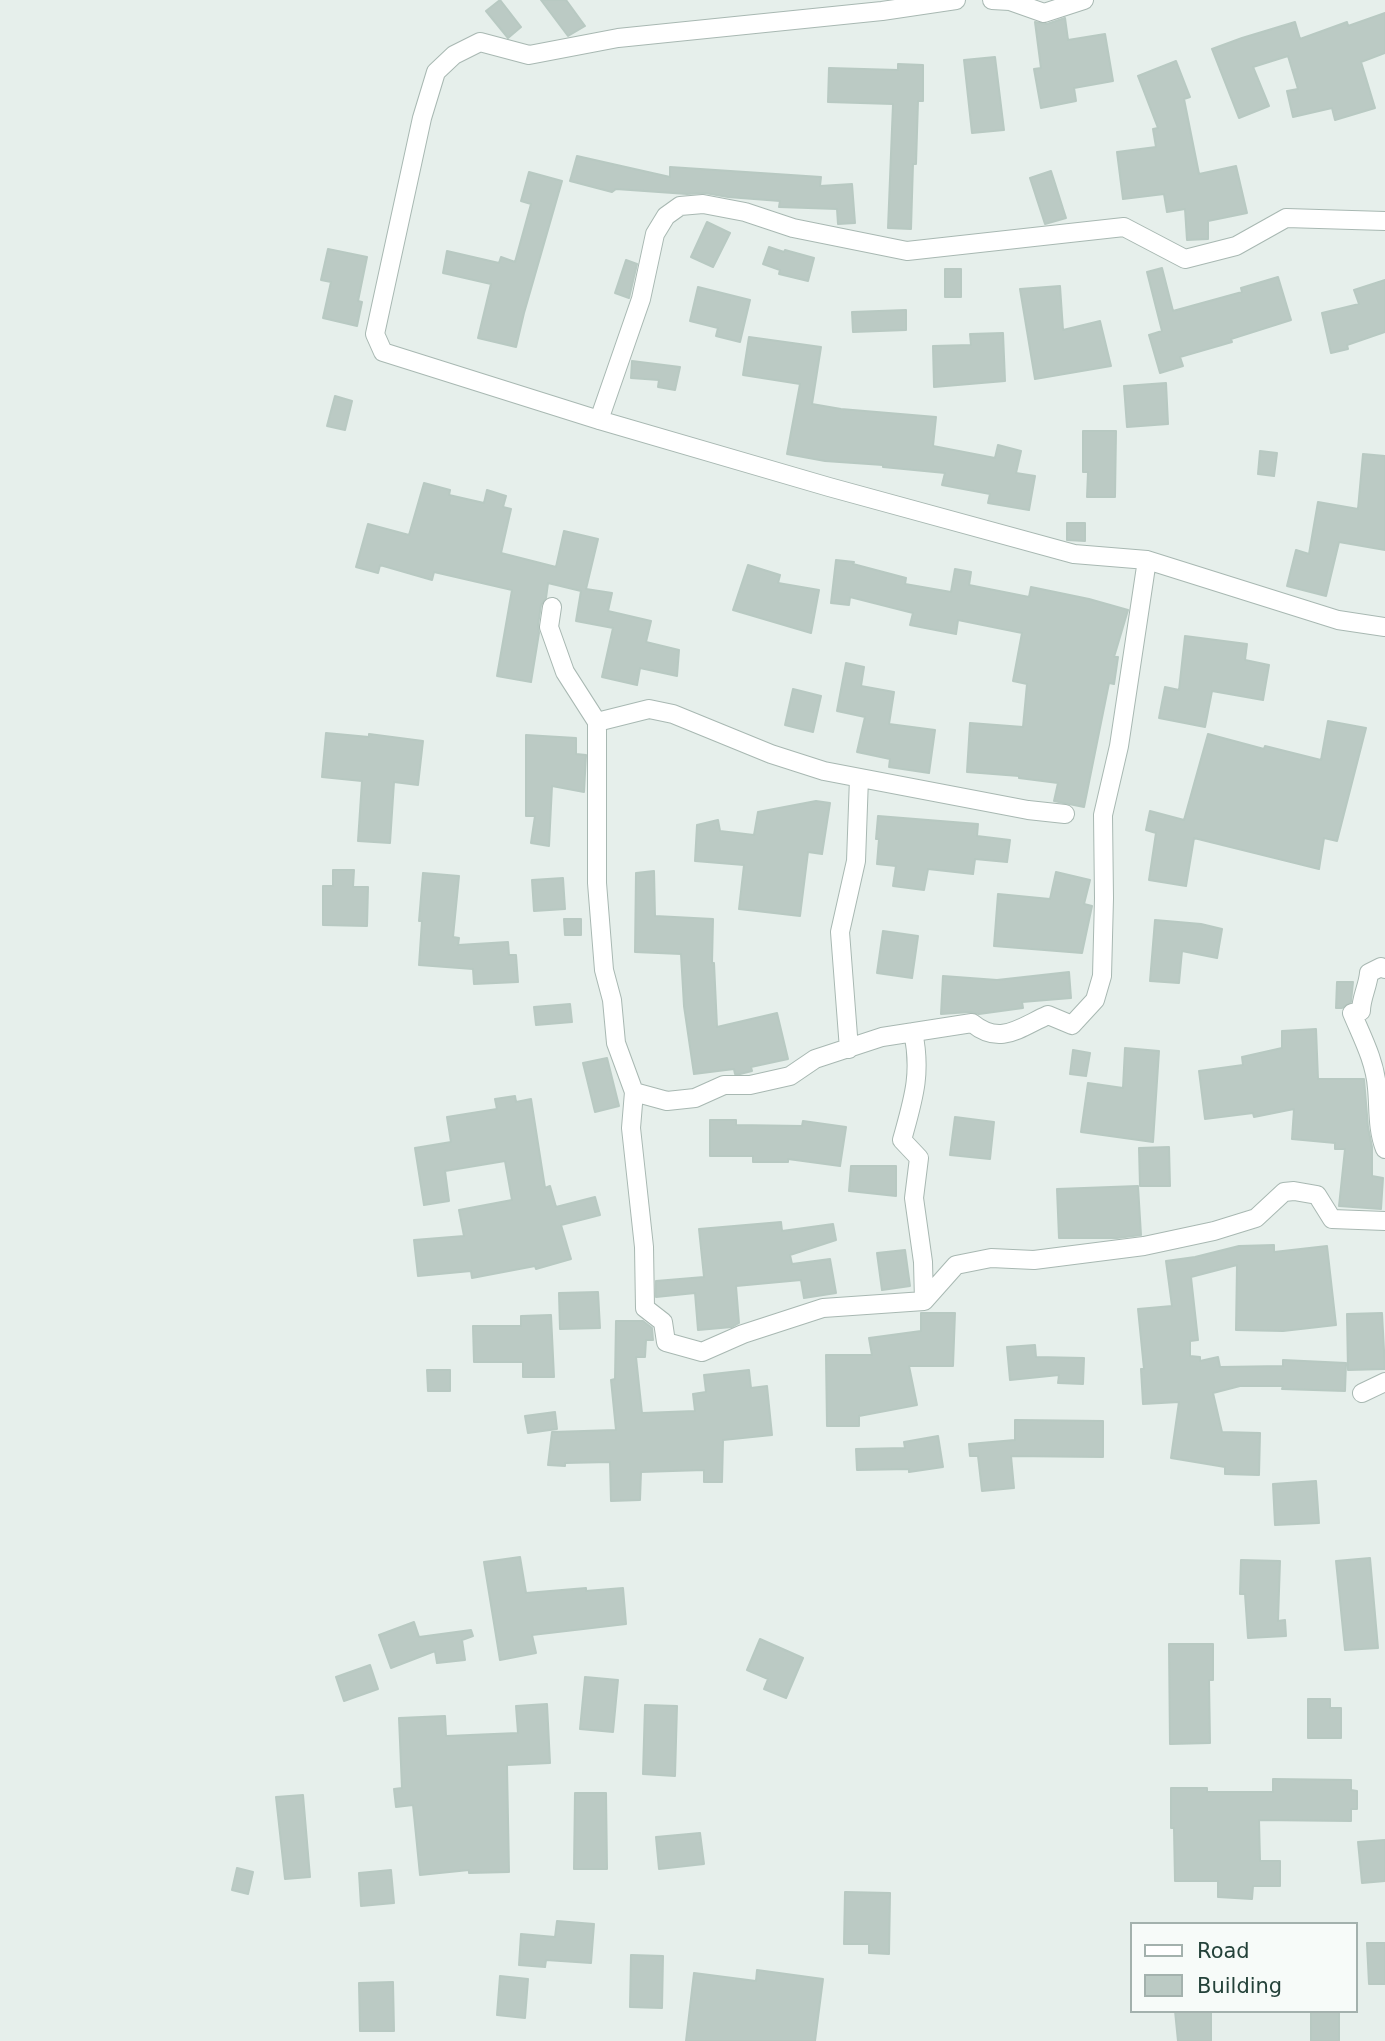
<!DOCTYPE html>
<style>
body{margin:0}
#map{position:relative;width:1385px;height:2041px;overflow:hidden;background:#e6efeb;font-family:"DejaVu Sans",sans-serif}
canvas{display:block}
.legend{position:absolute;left:1130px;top:1922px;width:228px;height:91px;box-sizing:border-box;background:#f7fbf9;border:2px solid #a3b1ad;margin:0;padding:9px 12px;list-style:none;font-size:21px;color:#24423a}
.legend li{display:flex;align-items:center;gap:14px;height:35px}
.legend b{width:35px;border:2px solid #a3b1ad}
</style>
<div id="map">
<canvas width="1385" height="2041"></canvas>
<ul class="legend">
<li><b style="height:9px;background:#fff"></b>Road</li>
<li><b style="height:19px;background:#bbcac4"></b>Building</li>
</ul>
</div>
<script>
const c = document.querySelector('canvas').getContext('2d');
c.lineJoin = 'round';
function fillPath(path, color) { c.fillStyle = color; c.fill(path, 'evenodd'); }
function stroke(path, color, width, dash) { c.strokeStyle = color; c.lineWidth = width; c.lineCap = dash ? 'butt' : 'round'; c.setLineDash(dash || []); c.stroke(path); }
const building = new Path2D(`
 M 500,0 L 521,27 L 508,38 L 486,11 Z
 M 541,0 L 566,0 L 585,26 L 568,36 Z
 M 1385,13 L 1385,53 L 1361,62 L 1375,108 L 1335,120 L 1332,108 L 1293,117 L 1287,91 L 1298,89 L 1288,56 L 1253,67 L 1269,106 L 1239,118 L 1212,49 L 1242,38 L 1295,22 L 1300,39 L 1347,22 L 1348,26 Z
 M 1065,18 L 1068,40 L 1105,34 L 1113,81 L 1074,88 L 1076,101 L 1041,108 L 1034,69 L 1041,68 L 1035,22 L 1047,24 Z
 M 995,57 L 1004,130 L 972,133 L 964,60 Z
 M 1176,61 L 1190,97 L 1184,99 L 1199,174 L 1236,166 L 1247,213 L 1208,221 L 1208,239 L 1187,240 L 1185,209 L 1167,212 L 1164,194 L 1123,199 L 1117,152 L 1156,147 L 1153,129 L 1158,128 L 1138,76 Z
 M 898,64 L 923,65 L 923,101 L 918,101 L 916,164 L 913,164 L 911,229 L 888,228 L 893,104 L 828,102 L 829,68 L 898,70 Z
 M 577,156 L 670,177 L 670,167 L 821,177 L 820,186 L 852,184 L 855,223 L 838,224 L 837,209 L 779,207 L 780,201 L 728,197 L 705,193 L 687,194 L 616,189 L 612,192 L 570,181 Z
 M 1051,171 L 1066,218 L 1045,224 L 1030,178 Z
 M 529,172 L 562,181 L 524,313 L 516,347 L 478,338 L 491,284 L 443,273 L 447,251 L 499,263 L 501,257 L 515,262 L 531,204 L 521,201 Z
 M 707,222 L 730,233 L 713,267 L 691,257 Z
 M 769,247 L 784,252 L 785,250 L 814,258 L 808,281 L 779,274 L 780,270 L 763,264 Z
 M 328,249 L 367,257 L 358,301 L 362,302 L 357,326 L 323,318 L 331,282 L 321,280 Z
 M 626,260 L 637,264 L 629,298 L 615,293 Z
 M 1162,268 L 1173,311 L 1242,292 L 1241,288 L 1278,277 L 1291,320 L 1231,339 L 1232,342 L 1180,357 L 1183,366 L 1160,373 L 1149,335 L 1162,331 L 1147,272 Z
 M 945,269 L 961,269 L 961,297 L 945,297 Z
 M 1385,280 L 1385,332 L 1347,345 L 1348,349 L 1331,353 L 1322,313 L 1359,304 L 1354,290 Z
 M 1060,286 L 1063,330 L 1100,321 L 1111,366 L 1035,379 L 1020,289 Z
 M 698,287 L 750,300 L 740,342 L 716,336 L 718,328 L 690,321 Z
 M 906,310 L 906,330 L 853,332 L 852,312 Z
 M 1003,333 L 1005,381 L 934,387 L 933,346 L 971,345 L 970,334 Z
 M 749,337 L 821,347 L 812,404 L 841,409 L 936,417 L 933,446 L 995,458 L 998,445 L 1021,451 L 1016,473 L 1035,476 L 1029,510 L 988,503 L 990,494 L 942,485 L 945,473 L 883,467 L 883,465 L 825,461 L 787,454 L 800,384 L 743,375 Z
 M 632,361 L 680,367 L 675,390 L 658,387 L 659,380 L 631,378 Z
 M 1166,383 L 1168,424 L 1127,427 L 1124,386 Z
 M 335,396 L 352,401 L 345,430 L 327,426 Z
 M 1083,431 L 1116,431 L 1115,497 L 1087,497 L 1088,472 L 1083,472 Z
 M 1260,451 L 1277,453 L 1274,476 L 1258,474 Z
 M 1363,454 L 1385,456 L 1385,550 L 1339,542 L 1326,596 L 1287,586 L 1296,550 L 1309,554 L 1318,502 L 1358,509 Z
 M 424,483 L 450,490 L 449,495 L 484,503 L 487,490 L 506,496 L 503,507 L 511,509 L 501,553 L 556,567 L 564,531 L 598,539 L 586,589 L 612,593 L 608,611 L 651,621 L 646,642 L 679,650 L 677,676 L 640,668 L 637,685 L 602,677 L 613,628 L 576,621 L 581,591 L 548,583 L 546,598 L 541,605 L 538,625 L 539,633 L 531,682 L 497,676 L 512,590 L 434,572 L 432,580 L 380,565 L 378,573 L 356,567 L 368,524 L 409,535 Z
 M 1067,523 L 1085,523 L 1085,541 L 1067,540 Z
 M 836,560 L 854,562 L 853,564 L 906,578 L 905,584 L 951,592 L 955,569 L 971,572 L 969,585 L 1029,597 L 1031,587 L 1089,599 L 1128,610 L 1114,657 L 1118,657 L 1114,684 L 1109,683 L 1084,807 L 1054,801 L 1058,783 L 1019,778 L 1019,776 L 967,772 L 970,723 L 1023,727 L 1027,684 L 1013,681 L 1022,633 L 958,620 L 956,634 L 910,625 L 913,613 L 850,597 L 849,605 L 831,603 Z
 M 748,565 L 780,575 L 778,583 L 819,590 L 811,633 L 733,610 Z
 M 1185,636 L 1247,644 L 1245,660 L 1269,665 L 1263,700 L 1212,691 L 1205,727 L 1159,718 L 1165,687 L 1179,690 Z
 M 846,663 L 864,667 L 861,686 L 894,692 L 889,724 L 935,730 L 929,773 L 889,767 L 890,759 L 857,752 L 865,717 L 837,711 Z
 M 793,689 L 821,696 L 813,732 L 785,725 Z
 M 1328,721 L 1366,728 L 1337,841 L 1324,838 L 1319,869 L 1194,838 L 1186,886 L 1149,880 L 1156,833 L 1146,830 L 1150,811 L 1184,820 L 1208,734 L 1264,749 L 1265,746 L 1321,760 Z
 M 326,733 L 369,737 L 369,734 L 423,741 L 418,785 L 394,782 L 390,843 L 358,841 L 362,781 L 322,777 Z
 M 526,735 L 576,738 L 576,754 L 586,755 L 584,792 L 552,786 L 549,846 L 531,843 L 535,816 L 526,816 Z
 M 816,801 L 830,803 L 822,854 L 808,852 L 800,916 L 739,909 L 744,865 L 695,861 L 697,825 L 718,820 L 720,831 L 754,835 L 758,812 Z
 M 878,816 L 978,824 L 977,836 L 1010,840 L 1007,862 L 975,859 L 973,874 L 928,869 L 924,890 L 893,886 L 896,866 L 877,864 L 879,839 L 876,839 Z
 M 333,870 L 354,870 L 353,887 L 368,887 L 367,926 L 323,925 L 323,886 L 333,886 Z
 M 654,871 L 655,916 L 713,919 L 712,963 L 714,963 L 717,1027 L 777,1013 L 788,1059 L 751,1067 L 752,1071 L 740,1074 L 735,1074 L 734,1069 L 694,1074 L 684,1006 L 681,954 L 635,952 L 636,873 Z
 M 1056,872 L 1090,880 L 1084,904 L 1092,906 L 1082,953 L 994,946 L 998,894 L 1050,899 Z
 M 423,873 L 459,876 L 453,937 L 459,938 L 458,945 L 508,942 L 509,955 L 516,955 L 518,982 L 474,984 L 473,969 L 419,965 L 422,921 L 419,921 Z
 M 563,878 L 565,909 L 534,911 L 532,880 Z
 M 564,919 L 581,919 L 581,935 L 565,935 Z
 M 1155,920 L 1201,924 L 1222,929 L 1217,958 L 1182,951 L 1179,983 L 1150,981 Z
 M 883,931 L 918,936 L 912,978 L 877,973 Z
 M 1069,972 L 1071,998 L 1022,1002 L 1023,1008 L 979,1014 L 970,1012 L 941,1014 L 943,976 L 997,980 Z
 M 1337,982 L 1353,982 L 1351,1002 L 1342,1008 L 1336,1008 Z
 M 570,1004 L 572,1022 L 536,1025 L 534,1007 Z
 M 1316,1029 L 1318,1079 L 1364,1079 L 1368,1127 L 1372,1147 L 1372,1176 L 1383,1178 L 1381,1209 L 1339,1206 L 1345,1149 L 1335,1149 L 1335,1143 L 1292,1139 L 1294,1109 L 1254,1117 L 1253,1113 L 1205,1119 L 1199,1071 L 1243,1065 L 1242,1057 L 1282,1048 L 1282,1031 Z
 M 1125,1048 L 1159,1051 L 1153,1142 L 1081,1132 L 1088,1083 L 1123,1088 Z
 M 1073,1050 L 1090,1053 L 1086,1076 L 1070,1074 Z
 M 607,1058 L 619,1106 L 595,1112 L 583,1063 Z
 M 515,1096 L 516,1102 L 531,1099 L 545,1188 L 550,1186 L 556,1207 L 595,1197 L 600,1215 L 561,1225 L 571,1259 L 536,1269 L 535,1266 L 472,1278 L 471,1271 L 418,1276 L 414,1240 L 464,1236 L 459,1210 L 512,1200 L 505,1161 L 445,1171 L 449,1201 L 424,1205 L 415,1148 L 451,1142 L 447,1117 L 497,1109 L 495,1099 Z
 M 955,1117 L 994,1122 L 990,1159 L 950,1155 Z
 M 710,1120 L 736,1120 L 736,1125 L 802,1126 L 803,1121 L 846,1127 L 840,1166 L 788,1159 L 788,1162 L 753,1162 L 753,1156 L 710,1156 Z
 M 1169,1147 L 1170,1186 L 1140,1186 L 1139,1148 Z
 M 851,1166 L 896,1166 L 896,1196 L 849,1191 Z
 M 1138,1186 L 1141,1235 L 1117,1238 L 1059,1238 L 1057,1189 Z
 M 781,1222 L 782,1231 L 833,1224 L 836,1240 L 790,1255 L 792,1264 L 830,1259 L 836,1293 L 804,1298 L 801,1280 L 736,1286 L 739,1323 L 732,1327 L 698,1330 L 695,1293 L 656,1297 L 656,1281 L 704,1277 L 699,1229 Z
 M 1274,1245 L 1274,1252 L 1327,1246 L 1336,1325 L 1283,1331 L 1236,1330 L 1237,1265 L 1191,1277 L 1198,1340 L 1190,1341 L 1190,1356 L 1200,1357 L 1200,1361 L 1218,1357 L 1220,1367 L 1283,1366 L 1283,1360 L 1346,1363 L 1345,1391 L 1282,1389 L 1283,1386 L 1240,1386 L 1213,1393 L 1222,1432 L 1260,1433 L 1259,1475 L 1225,1474 L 1225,1467 L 1171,1458 L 1179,1402 L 1143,1404 L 1141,1369 L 1144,1369 L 1138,1309 L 1172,1306 L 1166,1261 L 1195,1257 L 1239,1246 Z
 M 905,1250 L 910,1286 L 882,1290 L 877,1253 Z
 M 598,1292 L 600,1328 L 560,1329 L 559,1293 Z
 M 921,1313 L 955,1313 L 953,1366 L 909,1366 L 917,1405 L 859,1416 L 859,1426 L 827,1426 L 826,1355 L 872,1355 L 869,1338 L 921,1331 Z
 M 1382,1313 L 1385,1369 L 1348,1370 L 1347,1314 Z
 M 551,1315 L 554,1377 L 523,1377 L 523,1362 L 474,1362 L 473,1326 L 521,1326 L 521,1316 Z
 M 616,1321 L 643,1321 L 652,1328 L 653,1340 L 646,1340 L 645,1357 L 636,1357 L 642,1413 L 695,1411 L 693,1394 L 706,1392 L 704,1375 L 749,1370 L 751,1388 L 767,1386 L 772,1435 L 723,1440 L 722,1482 L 704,1482 L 704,1470 L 641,1472 L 640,1500 L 611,1501 L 610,1462 L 565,1463 L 565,1466 L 548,1465 L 552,1432 L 616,1430 L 611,1380 L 615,1379 Z
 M 1035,1345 L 1036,1357 L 1084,1358 L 1083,1384 L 1058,1383 L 1059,1375 L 1010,1380 L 1007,1347 Z
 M 427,1370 L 450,1370 L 450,1391 L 428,1391 Z
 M 555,1412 L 557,1429 L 528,1433 L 525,1416 Z
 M 1015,1420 L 1103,1421 L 1103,1457 L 1011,1456 L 1014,1488 L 982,1491 L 978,1456 L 970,1456 L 969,1444 L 1015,1440 Z
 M 938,1436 L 943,1467 L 909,1472 L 909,1469 L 857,1470 L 856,1449 L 905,1448 L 904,1442 Z
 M 1316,1481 L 1319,1523 L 1275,1525 L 1273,1484 Z
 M 520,1557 L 526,1593 L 586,1588 L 586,1591 L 623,1588 L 626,1624 L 532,1635 L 536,1653 L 500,1660 L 484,1562 Z
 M 1370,1558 L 1378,1648 L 1345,1650 L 1336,1561 Z
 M 1241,1560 L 1280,1561 L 1278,1621 L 1285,1620 L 1286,1636 L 1248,1638 L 1245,1594 L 1240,1594 Z
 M 414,1622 L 419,1637 L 471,1630 L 473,1636 L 462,1640 L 465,1660 L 437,1663 L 435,1651 L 391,1668 L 379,1635 Z
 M 760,1639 L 803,1658 L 786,1698 L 764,1689 L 768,1679 L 747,1670 Z
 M 1169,1644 L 1213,1644 L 1213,1680 L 1209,1680 L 1210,1743 L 1170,1744 Z
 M 370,1665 L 378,1689 L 344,1701 L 336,1677 Z
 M 585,1677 L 618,1680 L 613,1732 L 580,1729 Z
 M 1308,1699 L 1330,1699 L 1330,1708 L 1341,1708 L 1341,1738 L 1308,1738 Z
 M 547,1704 L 550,1763 L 507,1765 L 509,1872 L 469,1873 L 469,1870 L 420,1875 L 413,1805 L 396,1807 L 394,1789 L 402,1788 L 399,1718 L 445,1716 L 446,1736 L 518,1733 L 516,1706 Z
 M 645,1705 L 677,1706 L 675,1776 L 643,1774 Z
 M 1273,1779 L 1351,1780 L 1351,1790 L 1357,1791 L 1357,1809 L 1351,1809 L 1351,1821 L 1259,1820 L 1260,1861 L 1280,1861 L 1280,1886 L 1253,1886 L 1252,1899 L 1218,1897 L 1218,1881 L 1175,1881 L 1174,1828 L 1171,1828 L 1171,1788 L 1207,1788 L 1207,1792 L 1273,1792 Z
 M 575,1793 L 606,1793 L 607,1869 L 574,1869 Z
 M 303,1795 L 310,1877 L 285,1879 L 276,1797 Z
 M 700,1833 L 704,1864 L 659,1869 L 656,1837 Z
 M 1385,1840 L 1385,1881 L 1362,1883 L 1358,1842 Z
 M 237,1868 L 253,1872 L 248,1894 L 232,1890 Z
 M 391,1870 L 394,1903 L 361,1906 L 359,1873 Z
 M 845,1892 L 890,1893 L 889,1954 L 869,1953 L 869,1944 L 844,1944 Z
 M 557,1921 L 594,1924 L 591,1963 L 546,1960 L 545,1967 L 519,1965 L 521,1934 L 555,1937 Z
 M 1367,1943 L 1385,1943 L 1385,1984 L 1369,1984 Z
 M 631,1955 L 663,1956 L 662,2008 L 630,2007 Z
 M 757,1970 L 823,1979 L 815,2041 L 686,2041 L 694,1973 L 756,1981 Z
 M 500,1976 L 528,1979 L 525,2018 L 497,2015 Z
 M 393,1982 L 394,2031 L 360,2031 L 359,1983 Z
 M 1175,2011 L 1211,2011 L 1211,2041 L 1178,2041 Z
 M 1311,2011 L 1339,2011 L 1339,2041 L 1311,2041 Z`);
const minor = new Path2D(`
 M 956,0 L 882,11 L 618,38 L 529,55 L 480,42 L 454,55 L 436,72 L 422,118 L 375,334 L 383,352 L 599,420 L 829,487 L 1074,554 L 1147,560 L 1338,620 L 1385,627
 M 992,0 L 1010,1 L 1044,13 L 1084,0
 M 599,420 L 641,299 L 655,234 L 666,216 L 680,206 L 703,204 L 745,212 L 793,228 L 907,251 L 1124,227 L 1185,259 L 1236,246 L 1286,218 L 1385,221
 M 552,607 L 549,627 L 565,672 L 597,722 L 597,883 L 604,970 L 612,1000 L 616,1043 L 634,1092 L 631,1128 L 644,1247 L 645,1308 L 663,1322 L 666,1342 L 702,1352 L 743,1334 L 823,1308 L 924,1301 L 956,1265 L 991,1258 L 1034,1260 L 1144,1246 L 1214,1231 L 1256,1218 L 1284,1192 L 1294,1191 L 1317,1195 L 1332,1219 L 1385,1221
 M 597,722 L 649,709 L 673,714 L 771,754 L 824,771 L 1028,810 L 1065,814
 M 1385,969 L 1381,967 L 1369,973 C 1368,986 1361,998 1361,1011 L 1352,1013 C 1362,1037 1375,1061 1377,1088 C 1379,1108 1377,1129 1385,1149
 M 913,1032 C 922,1074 913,1100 902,1140 L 919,1158 L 914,1198 L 923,1262 L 924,1301
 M 849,1049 L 840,932 L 856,861 L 859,778
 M 634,1092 L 667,1101 L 695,1098 L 724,1085 L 750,1085 L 790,1076 L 815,1059 L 882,1037 L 972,1023 C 1000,1046 1019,1028 1048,1015 L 1072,1025 L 1095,1000 L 1102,976 L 1104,898 L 1103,815 L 1119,746 L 1147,560
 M 1362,1393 L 1385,1382`);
fillPath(building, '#bbcac4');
stroke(building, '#b8c9c2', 2);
stroke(minor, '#a8b8b2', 20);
stroke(minor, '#fff', 18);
</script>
